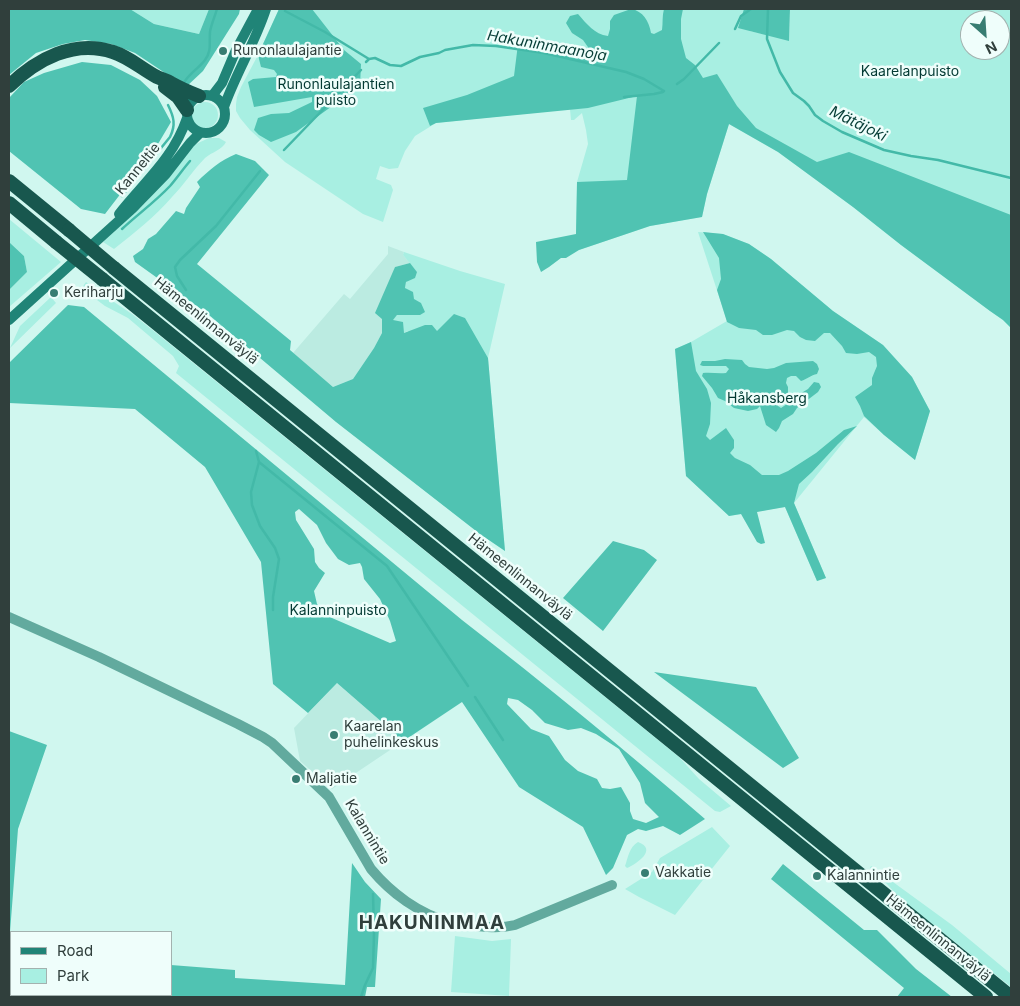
<!DOCTYPE html>
<meta charset="utf-8">
<style>
body{margin:0}
#map{position:relative;width:1020px;height:1006px;overflow:hidden;background:#d0f7ef;font-family:Inter,sans-serif}
canvas{display:block}
.frame{position:absolute;inset:0;border:10px solid #303f3c;pointer-events:none}
.legend{position:absolute;left:10px;top:931px;width:162px;height:65px;box-sizing:border-box;background:#effefb;border:1px solid #a3b2af;margin:0;padding:6px 9px;list-style:none;font-size:15px;color:#303f3c}
.legend li{display:flex;align-items:center;gap:10px;height:25px}
.legend b{width:25px;border:1px solid #a3b2af}
.north{position:absolute;left:960px;top:10px;width:50px;height:50px;box-sizing:border-box;background:#effefb;border:1px solid #a3b2af;border-radius:50%;rotate:154deg;font-size:14px;font-weight:700;line-height:20px;text-align:center;color:#303f3c}
.north::after{content:'';display:block;margin:auto;width:18px;height:22px;background:#387d72;clip-path:polygon(50% 0,100% 100%,50% 72%,0 100%)}
</style>
<div id="map">
<canvas width="1020" height="1006"></canvas>
<div class="frame"></div>
<ul class="legend">
<li><b style="height:6px;background:#208477"></b>Road</li>
<li><b style="height:14px;background:#a8efe2"></b>Park</li>
</ul>
<div class="north">N</div>
</div>
<script>
const c = document.querySelector('canvas').getContext('2d');
c.lineJoin = 'round';
function fillPath(path, color) { c.fillStyle = color; c.fill(path, 'evenodd'); }
function stroke(path, color, width, dash) { c.strokeStyle = color; c.lineWidth = width; c.lineCap = dash ? 'butt' : 'round'; c.setLineDash(dash || []); c.stroke(path); }
function drawText(font, color, halo, rows, align = 'center') {
  c.font = font + ' Inter,sans-serif'; c.lineWidth = 5; c.setLineDash([]); c.textBaseline = 'middle'; c.strokeStyle = halo; c.fillStyle = color; for (const [text, x, y, turn = 0] of rows) {
    c.save(); c.translate(x, y); c.rotate((+turn || 0) * Math.PI / 180); c.textAlign = isNaN(turn) ? turn : align; if (halo) c.strokeText(text, 0, 0); c.fillText(text, 0, 0); c.restore();
  }
}
const built = new Path2D(`
 M 388,246 L 404,252 L 403,255 L 410,263 L 395,267 L 382,319 L 382,333 L 374,348 L 353,379 L 333,387 L 293,353 L 344,294 L 350,299 L 388,254 Z
 M 337,683 L 391,730 L 399,744 L 332,789 L 300,761 L 294,728 Z`);
const green = new Path2D(`
 M 130,9 L 209,9 L 199,34 L 154,24 Z
 M 279,9 L 756,9 L 750,31 L 789,40 L 790,9 L 1011,9 L 1011,328 L 1003,320 L 990,311 L 901,245 L 853,207 L 778,152 L 729,124 L 707,194 L 702,217 L 650,226 L 579,250 L 576,234 L 577,182 L 588,144 L 586,130 L 582,113 L 574,120 L 571,120 L 570,109 L 436,123 L 415,136 L 405,151 L 398,168 L 389,169 L 380,166 L 376,179 L 391,185 L 393,190 L 383,222 L 363,214 L 285,162 L 250,130 L 240,118 L 236,111 L 236,104 L 237,97 L 241,87 L 258,55 ZM 970,20 L 1000,20 L 1000,50 L 970,50 Z
 M192 115a13 13 0 1 1 26 0a13 13 0 1 1-26 0Z
 M 209,138 L 219,138 L 226,142 C 222,150 212,152 205,158 C 193,170 184,185 172,197 C 155,217 134,233 114,249 L 103,242 L 145,203 L 188,150 L 196,144 Z
 M 9,219 L 61,262 L 9,307 L 9,290 L 27,272 L 24,256 L 9,242 Z
 M 698,232 L 723,234 L 749,244 L 771,259 L 833,311 L 883,345 L 912,377 L 930,411 L 915,460 L 884,435 L 864,417 L 794,503 L 826,578 L 817,581 L 785,507 L 729,516 L 686,476 L 675,349 L 691,342 L 727,321 Z
 M 404,252 L 460,271 L 505,284 L 488,358 L 505,551 L 480,534 L 360,440 L 396,390 L 408,331 L 404,333 L 392,320 L 397,315 L 412,314 L 414,299 L 405,288 L 406,282 L 417,272 L 403,255 Z
 M 86,282 L 106,298 L 108,298 L 132,314 L 155,332 L 679,757 L 699,779 L 731,806 L 720,812 L 715,811 L 176,373 L 179,366 L 173,356 L 128,318 L 105,306 L 97,300 L 93,299 L 88,300 C 82,294 80,289 86,282 Z
 M 51,297 L 56,303 L 10,348 L 20,326 Z
 M 712,827 L 730,846 L 675,915 L 639,897 L 625,889 L 652,872 L 660,858 Z
 M 638,842 C 658,849 637,864 627,868 L 625,866 C 628,858 629,847 638,842 Z
 M 871,866 L 952,925 L 1011,974 L 1011,987 L 899,897 L 884,881 L 870,868 Z
 M 455,936 L 492,941 L 511,939 L 509,996 L 451,992 Z`);
const forest = new Path2D(`
 M 9,9 L 130,9 L 154,24 L 199,34 L 209,9 L 240,9 L 239,14 L 203,71 L 186,87 L 135,53 L 111,44 L 85,40 L 63,44 L 36,53 L 9,75 Z
 M 279,9 L 312,9 L 344,50 L 361,64 L 360,86 L 296,132 L 271,142 L 259,135 L 254,130 L 258,118 L 271,114 L 289,113 L 312,102 L 312,97 L 254,107 L 248,82 L 253,79 L 276,77 L 277,74 L 274,70 L 261,67 L 258,55 Z
 M 631,9 C 643,11 649,21 651,33 L 654,34 L 662,30 C 663,23 662,16 664,9 L 683,9 L 681,19 L 681,39 L 686,58 L 695,65 L 703,78 L 717,74 L 737,106 L 756,128 L 817,162 L 849,152 L 1011,215 L 1011,328 L 1003,320 L 990,311 L 901,245 L 853,207 L 778,152 L 729,124 L 707,194 L 702,217 L 650,226 L 579,250 L 566,258 L 561,258 L 549,267 L 541,272 L 537,262 L 536,242 L 576,234 L 577,182 L 627,180 L 637,96 L 588,108 L 436,123 L 430,126 L 423,108 L 467,95 L 514,76 L 518,44 L 570,51 L 581,54 L 590,50 L 583,40 L 572,33 L 566,23 L 570,16 L 578,14 C 587,24 594,34 608,36 L 610,29 L 610,21 L 614,15 Z
 M 744,9 L 790,9 L 789,41 L 738,28 Z
 M 82,62 L 111,65 L 140,80 L 157,96 L 171,122 L 155,149 L 105,214 L 81,209 L 9,151 L 9,98 L 24,82 L 44,73 Z
 M 236,154 L 255,161 L 269,175 L 197,264 L 291,341 L 290,350 L 333,387 L 353,379 L 374,348 L 382,333 L 382,319 L 375,313 L 395,267 L 410,263 L 417,272 L 415,278 L 406,282 L 405,288 L 413,292 L 414,299 L 421,303 L 425,312 L 420,315 L 397,315 L 393,320 L 403,322 L 404,333 L 425,325 L 432,325 L 437,331 L 454,314 L 465,318 L 488,358 L 505,551 L 480,534 L 336,422 L 209,315 L 135,262 L 133,256 L 143,249 L 148,239 L 156,234 L 176,211 L 184,214 L 186,208 L 200,187 L 197,182 C 209,170 221,160 236,154 Z
 M 703,232 L 723,234 L 749,244 L 771,259 L 833,311 L 883,345 L 912,377 L 930,411 L 915,460 L 884,435 L 864,416 L 860,406 L 855,397 L 872,385 L 872,378 L 877,366 L 876,357 L 869,352 L 857,354 L 846,353 L 842,346 L 830,333 L 824,333 L 815,341 L 806,340 L 800,337 L 794,331 L 787,330 L 772,335 L 763,335 L 756,330 L 739,328 L 727,322 L 717,290 L 721,279 L 719,258 Z
 M 9,242 L 24,256 L 27,272 L 9,290 Z
 M 68,305 L 84,307 L 462,620 C 545,684 626,751 705,819 L 680,835 L 663,826 L 646,831 L 638,829 L 627,835 L 613,868 L 606,875 L 583,827 L 519,787 L 462,702 L 399,744 L 391,730 L 337,683 L 308,713 L 273,684 L 261,562 L 205,467 L 135,409 L 9,403 L 9,363 ZM 299,509 L 317,525 L 326,543 L 338,559 L 349,565 L 360,563 L 362,567 L 364,579 L 380,599 L 390,621 L 396,641 L 390,643 L 325,615 L 317,604 L 314,591 L 325,573 L 319,568 L 315,562 L 314,549 L 296,520 L 295,512 ZM 508,698 L 518,700 L 532,710 L 545,723 L 568,730 L 581,728 L 596,734 L 619,749 L 640,783 L 645,803 L 659,817 L 646,823 L 633,819 L 630,811 L 630,803 L 621,787 L 610,789 L 602,788 L 597,779 L 578,771 L 565,760 L 549,736 L 531,729 L 507,704 Z
 M 691,342 L 696,371 L 707,389 L 711,403 L 710,424 L 706,436 L 710,440 L 726,428 L 734,440 L 734,448 L 730,453 L 735,458 L 750,465 L 762,475 L 779,475 L 788,471 L 816,453 L 844,430 L 857,426 L 838,444 L 812,472 L 799,484 L 794,503 L 826,578 L 817,581 L 785,507 L 757,512 L 765,543 L 761,544 L 757,542 L 741,514 L 729,516 L 686,476 L 675,349 Z
 M 725,359 L 742,360 L 745,364 L 749,367 L 767,369 L 774,368 L 786,363 L 813,361 L 817,364 L 819,369 L 817,374 C 811,375 807,379 801,381 L 796,376 L 791,376 L 787,378 L 786,383 L 788,387 L 788,393 L 778,402 L 778,406 L 781,408 L 790,402 L 793,398 L 808,389 L 814,382 L 819,383 L 821,387 L 818,392 L 797,408 L 793,414 L 782,421 L 779,428 L 776,432 L 766,425 L 760,406 L 757,409 L 748,411 L 734,408 L 725,401 L 718,398 L 712,388 L 702,376 L 703,373 C 711,372 718,374 726,373 L 729,369 L 726,366 L 703,366 L 700,365 L 702,361 L 715,361 Z
 M 613,541 L 644,550 L 657,560 L 603,631 L 563,598 Z
 M 654,672 L 756,687 L 799,758 L 783,768 Z
 M 9,731 L 47,745 L 18,829 L 9,945 Z
 M 352,863 L 365,882 L 381,899 L 375,987 L 367,987 L 365,997 L 9,997 L 9,952 L 11,953 L 11,995 L 171,995 L 171,965 L 235,970 L 235,978 L 345,985 Z
 M 783,864 L 864,930 L 877,930 L 916,969 L 952,997 L 897,997 L 904,988 L 771,879 Z`);
const stream = new Path2D(`
 M 768,9 L 767,39 L 780,72 L 793,93 L 804,101 L 809,106 L 815,115 L 823,121 L 842,132 L 884,150 L 911,156 L 938,160 L 1011,178
 M 285,11 L 325,32 L 369,59
 M 735,29 L 741,16 L 751,9
 M 366,62 L 369,59 L 375,58 L 390,65 L 401,66 L 420,57 L 439,53 L 445,50 L 473,45 L 496,46 L 544,53 L 626,72 L 644,79 L 664,91
 M 185,81 C 191,72 199,68 205,60 C 212,50 209,44 210,32 C 211,25 215,16 217,9
 M 677,84 L 684,79 L 719,43
 M 624,97 L 654,94 L 663,92
 M 284,150 L 361,70
 M 122,196 L 170,137 C 176,125 174,117 168,105
 M 122,229 C 138,214 155,202 170,186 C 177,178 183,169 190,161
 M 186,290 L 177,276 L 175,267 L 180,260 L 216,226 L 260,171
 M 256,451 L 259,462 L 251,492 L 252,505 L 260,526 L 275,548 L 279,559 L 273,597 L 273,610
 M 259,462 L 387,566 L 468,686
 M 475,697 L 503,740
 M 361,997 L 365,985 L 373,968 L 374,934 L 373,894`);
const tertiary = new Path2D(`
 M 9,617 L 99,657 L 238,724 L 263,737 L 272,743 L 329,797 L 371,869 C 391,893 419,914 450,922 C 456,923 462,924 469,925 C 484,927 500,929 515,925 L 612,885`);
const secondary = new Path2D(`
 M187 114a19 19 0 1 1 38 0a19 19 0 1 1-38 0Z
 M 212,96 L 222,83 L 236,50 L 258,9
 M 224,107 C 236,73 255,43 266,9
 M 119,214 C 145,181 173,159 187,118
 M 9,320 L 133,208 L 166,174 L 190,143 L 200,133`);
const trunk = new Path2D(`
 M 9,86 C 37,59 74,39 113,52 C 129,57 142,69 157,77 C 161,79 166,80 171,83 C 180,88 189,92 199,96
 M 165,87 L 178,97 L 187,110
 M 9,181 L 69,230
 M 9,203 L 56,242
 M 114,268 L 1011,997
 M 102,279 L 986,997`);
const trunkBridge = new Path2D(`
 M 69,230 L 114,268
 M 56,242 L 102,279`);
const markers = [
 [223,51,5,"#387d72"],
 [54,293,5,"#387d72"],
 [334,735,5,"#387d72"],
 [296,779,5,"#387d72"],
 [645,873,5,"#387d72"],
 [817,876,5,"#387d72"]
];
const poiNames = [
 ["Runonlaulajantie",233,51],
 ["Keriharju",64,293],
 ["Kaarelan",344,727],
 ["puhelinkeskus",344,743],
 ["Maljatie",306,779],
 ["Vakkatie",655,873],
 ["Kalannintie",827,876]
];
const parkNames = [
 ["Kaarelanpuisto",910,72],
 ["Runonlaulajantien",336,85],
 ["puisto",336,101],
 ["Håkansberg",767,399],
 ["Kalanninpuisto",338,611]
];
const streetNames = [
 ["Kanneltie",138,169,-51],
 ["Hämeenlinnanväylä",206,321,39],
 ["Hämeenlinnanväylä",520,577,39],
 ["Kalannintie",367,832,59],
 ["Hämeenlinnanväylä",938,938,39]
];
const waterNames = [
 ["Hakuninmaanoja",547,46,10],
 ["Mätäjoki",858,124,26]
];
const districtNames = [
 ["HAKUNINMAA",432,923]
];
fillPath(built, '#bbebe1');
fillPath(green, '#a8efe2');
fillPath(forest, '#50c3b2');
stroke(stream, '#43b9a8', 2.5);
stroke(tertiary, '#62aa9e', 10);
stroke(secondary, '#208477', 10);
stroke(trunk, '#18574e', 14);
stroke(trunkBridge, '#18574e', 14);
for (const [x, y, r, color] of markers) { const dot = new Path2D(); dot.arc(x, y, r, 0, 2 * Math.PI); c.fillStyle = color; c.fill(dot); stroke(dot, '#effefb', 2); }
drawText('14px', '#303f3c', '#effefb', poiNames, 'left');
drawText('14px', '#033a33', '#effefb', parkNames);
drawText('14px', '#303f3c', '#effefb', streetNames);
drawText('italic 15px', '#063d36', '#effefb', waterNames);
c.letterSpacing = '1px';
drawText('bold 19px', '#303f3c', '#effefb', districtNames);
c.letterSpacing = '0px';
</script>
